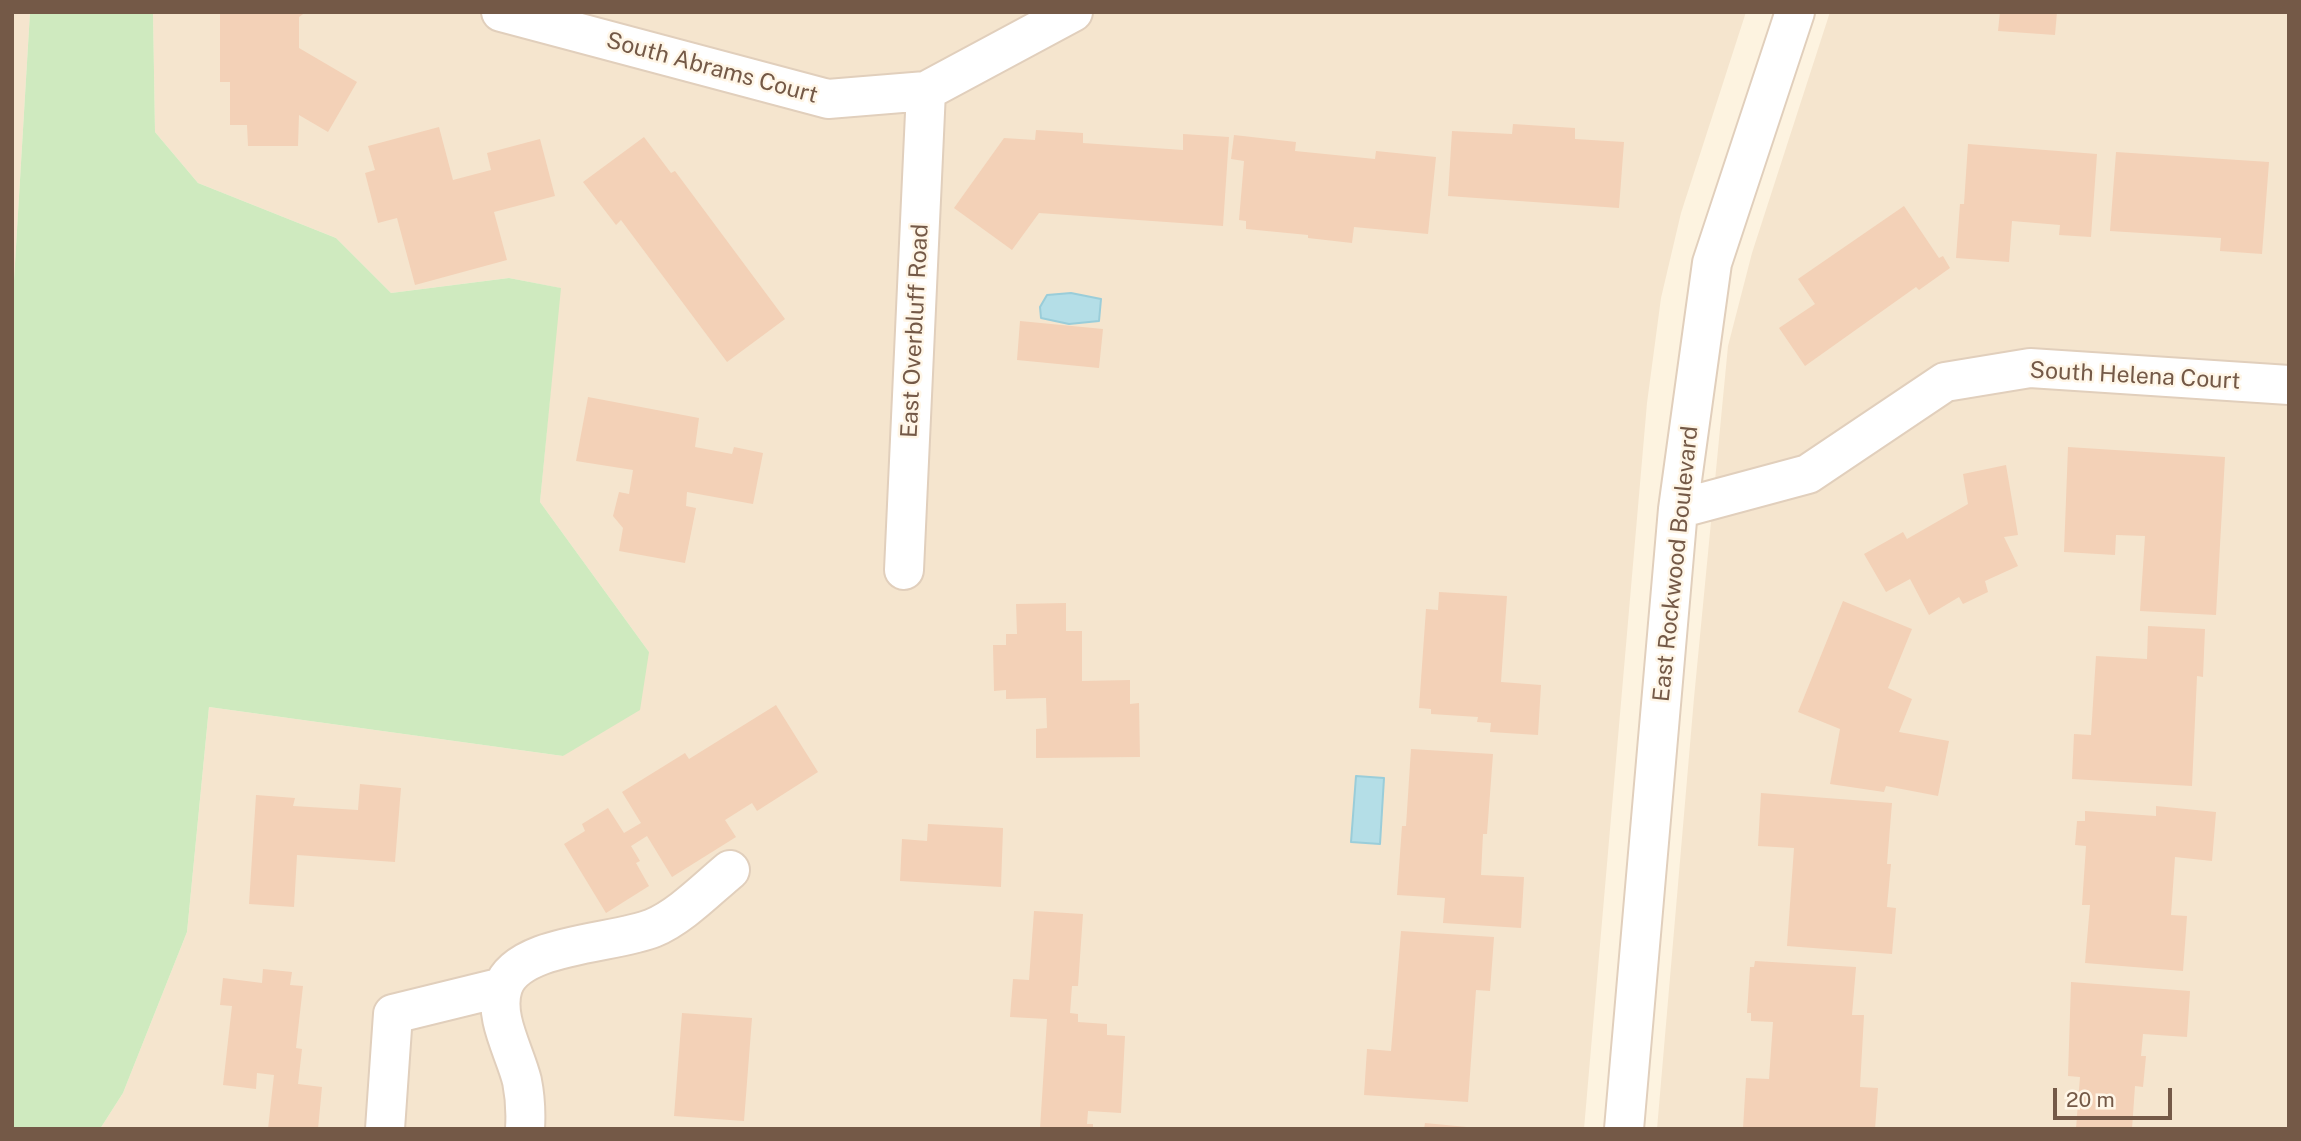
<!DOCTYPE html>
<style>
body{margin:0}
#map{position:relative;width:2301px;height:1141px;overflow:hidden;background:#fdf3e0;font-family:"Public Sans",sans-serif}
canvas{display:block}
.frame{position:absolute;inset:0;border:14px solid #745947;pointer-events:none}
.scale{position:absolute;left:2053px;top:1088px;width:119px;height:32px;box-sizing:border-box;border:4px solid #745947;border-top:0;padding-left:9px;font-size:21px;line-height:24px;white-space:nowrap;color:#745947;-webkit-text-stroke:5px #fff6e7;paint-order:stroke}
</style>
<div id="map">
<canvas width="2301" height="1141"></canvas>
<div class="frame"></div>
<div class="scale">20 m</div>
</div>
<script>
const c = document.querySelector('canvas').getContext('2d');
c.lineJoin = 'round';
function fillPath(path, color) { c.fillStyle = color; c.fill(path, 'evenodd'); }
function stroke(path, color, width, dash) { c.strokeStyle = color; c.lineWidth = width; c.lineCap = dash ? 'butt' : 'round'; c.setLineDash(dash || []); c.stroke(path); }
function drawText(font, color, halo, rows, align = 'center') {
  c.font = font + ' "Public Sans",sans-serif'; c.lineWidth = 5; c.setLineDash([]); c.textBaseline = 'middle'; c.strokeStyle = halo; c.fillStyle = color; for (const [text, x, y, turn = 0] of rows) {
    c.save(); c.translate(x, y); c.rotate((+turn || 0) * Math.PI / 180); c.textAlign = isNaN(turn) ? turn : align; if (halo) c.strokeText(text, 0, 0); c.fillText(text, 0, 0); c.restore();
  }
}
const residential = new Path2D(`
 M 12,12 L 30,12 L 12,314 Z
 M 153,12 L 1746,12 L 1681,213 L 1661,298 L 1647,403 L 1584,1129 L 100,1129 L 123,1093 L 187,932 L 209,707 L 563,756 L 649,652 L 540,502 L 560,288 L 509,278 L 391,293 L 336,238 L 198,183 L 155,132 Z
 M 1830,12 L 2289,12 L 2289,1129 L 1657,1129 L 1694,698 L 1728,346 L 1752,253 Z`);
const green = new Path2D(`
 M 30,12 L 153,12 L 155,132 L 198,183 L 336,238 L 391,293 L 509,278 L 561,288 L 540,502 L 649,652 L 640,710 L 563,756 L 209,707 L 187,932 L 123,1093 L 100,1129 L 12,1129 L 12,314 Z`);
const water = new Path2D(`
 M 1071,293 L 1101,299 L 1099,321 L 1069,324 L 1041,318 L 1040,307 L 1047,295 Z
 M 1356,776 L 1384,778 L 1380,844 L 1351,842 Z`);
const building = new Path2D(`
 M 220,12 L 306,12 L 299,17 L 299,48 L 357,82 L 328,132 L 299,115 L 298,146 L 248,146 L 247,125 L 230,125 L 230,82 L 220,82 Z
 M 2000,12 L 2057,12 L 2055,35 L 1998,31 Z
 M 1513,124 L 1575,128 L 1575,139 L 1624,142 L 1619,208 L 1448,196 L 1452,131 L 1512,134 Z
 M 439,127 L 453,180 L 491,170 L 487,153 L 540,139 L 555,196 L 494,212 L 507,260 L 415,285 L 397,218 L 378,223 L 365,173 L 375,170 L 368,146 Z
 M 1036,130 L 1083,133 L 1083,143 L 1183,150 L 1183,134 L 1229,137 L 1223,226 L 1039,213 L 1012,250 L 954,208 L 1004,138 L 1035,140 Z
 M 1234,135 L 1296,142 L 1295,151 L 1375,159 L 1376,151 L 1436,157 L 1428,234 L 1354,227 L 1352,243 L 1308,238 L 1308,235 L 1246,229 L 1246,221 L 1239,220 L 1244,161 L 1231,159 Z
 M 644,137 L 671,173 L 675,171 L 785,319 L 727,362 L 621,220 L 616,225 L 583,182 Z
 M 1968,144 L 2097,154 L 2091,237 L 2059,235 L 2060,225 L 2012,221 L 2009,262 L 1956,258 L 1960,204 L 1964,204 Z
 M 2116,152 L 2269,162 L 2262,254 L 2220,251 L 2221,238 L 2110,231 Z
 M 1904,206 L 1939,258 L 1943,256 L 1950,268 L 1919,290 L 1916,287 L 1805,366 L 1779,328 L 1815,304 L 1798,279 Z
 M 1020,321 L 1103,329 L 1099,368 L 1017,360 Z
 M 588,397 L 699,418 L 695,447 L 732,454 L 734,447 L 763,453 L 753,504 L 687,492 L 686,506 L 696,508 L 685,563 L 619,551 L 623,528 L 613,516 L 619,492 L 629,494 L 633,470 L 576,461 Z
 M 2068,447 L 2225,457 L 2216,615 L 2140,611 L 2145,536 L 2116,535 L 2115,555 L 2064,552 Z
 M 2006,465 L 2018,535 L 2004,537 L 2018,566 L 1985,581 L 1988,592 L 1963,604 L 1959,597 L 1929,615 L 1910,579 L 1886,592 L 1864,554 L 1903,532 L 1907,539 L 1968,504 L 1963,474 Z
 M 1439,592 L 1507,596 L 1501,682 L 1541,685 L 1538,735 L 1490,732 L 1491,723 L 1477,722 L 1478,717 L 1431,714 L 1431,709 L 1419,708 L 1426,609 L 1438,610 Z
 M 1843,601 L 1912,629 L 1888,688 L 1912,699 L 1899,732 L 1949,741 L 1938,796 L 1886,786 L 1884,792 L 1830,784 L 1840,729 L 1798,712 Z
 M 1066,603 L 1066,631 L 1082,631 L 1082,681 L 1130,680 L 1130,704 L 1139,703 L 1140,757 L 1036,758 L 1036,729 L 1047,728 L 1046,698 L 1006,699 L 1006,690 L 994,691 L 993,645 L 1006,645 L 1006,634 L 1017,634 L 1016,604 Z
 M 2148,626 L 2205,629 L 2203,677 L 2197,676 L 2192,786 L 2072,779 L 2074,734 L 2091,735 L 2096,656 L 2147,659 Z
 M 776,705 L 818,772 L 757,811 L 752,803 L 725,820 L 736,837 L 672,877 L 647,836 L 631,846 L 640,861 L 636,863 L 649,886 L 606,913 L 564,844 L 585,831 L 582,824 L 608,808 L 624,833 L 641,823 L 622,792 L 685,753 L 689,759 Z
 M 1411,749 L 1493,754 L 1487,834 L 1483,834 L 1481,875 L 1524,877 L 1521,928 L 1443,923 L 1445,898 L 1397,895 L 1402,826 L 1406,826 Z
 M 360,784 L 401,788 L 395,862 L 297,855 L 294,907 L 249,904 L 256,795 L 295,798 L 293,806 L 358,810 Z
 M 1761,793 L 1892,803 L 1887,864 L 1891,864 L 1887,907 L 1896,908 L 1892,954 L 1787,946 L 1794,848 L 1758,846 Z
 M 2156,806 L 2216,812 L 2212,861 L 2175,857 L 2171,915 L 2187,916 L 2183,971 L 2085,963 L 2090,905 L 2082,905 L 2086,846 L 2075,845 L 2077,821 L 2085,821 L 2085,811 L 2156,816 Z
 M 928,824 L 1003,828 L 1001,887 L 900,881 L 902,839 L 927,841 Z
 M 1034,911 L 1083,914 L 1078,986 L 1072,986 L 1070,1013 L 1078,1014 L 1078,1022 L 1107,1024 L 1107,1035 L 1125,1036 L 1121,1113 L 1088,1111 L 1087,1124 L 1093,1124 L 1093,1129 L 1040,1129 L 1047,1019 L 1010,1017 L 1013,979 L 1029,980 Z
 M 1401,931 L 1494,937 L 1490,991 L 1476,990 L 1468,1102 L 1364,1095 L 1367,1049 L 1391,1051 Z
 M 1755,961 L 1856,967 L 1852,1015 L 1864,1015 L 1860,1087 L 1878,1088 L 1875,1129 L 1743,1129 L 1746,1078 L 1769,1079 L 1773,1022 L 1751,1021 L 1751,1013 L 1747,1013 L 1750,967 L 1754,967 Z
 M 263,969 L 292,972 L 290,985 L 303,986 L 296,1048 L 302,1049 L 298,1084 L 322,1087 L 318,1129 L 268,1129 L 274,1075 L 257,1073 L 256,1089 L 223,1085 L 232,1006 L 220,1005 L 223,978 L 262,983 Z
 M 2071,982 L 2190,991 L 2187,1037 L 2143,1034 L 2141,1056 L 2146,1056 L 2143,1087 L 2135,1086 L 2132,1129 L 2076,1129 L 2080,1077 L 2068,1076 Z
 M 682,1013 L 752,1018 L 744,1121 L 674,1116 Z
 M 1425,1123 L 1467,1127 L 1467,1129 L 1424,1129 Z`);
const minor = new Path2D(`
 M 501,12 L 828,99 L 926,91 L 1073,12
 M 1678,509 L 1808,474 L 1945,382 L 2030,368 L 2289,385
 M 904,570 L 926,91
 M 385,1129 L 393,1014 L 503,987
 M 525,1129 C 526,1113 525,1096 522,1081 C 515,1052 493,1017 503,987 C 518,943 615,944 653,928 C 680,917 707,889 730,870
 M 1624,1129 L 1678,509 L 1712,263 L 1795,12`);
const streetNames = [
 ["South Abrams Court",712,68,15],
 ["East Overbluff Road",915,331,-87],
 ["South Helena Court",2135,376,3],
 ["East Rockwood Boulevard",1676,564,-84]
];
fillPath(residential, '#f5e5ce');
fillPath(green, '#cfeabf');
fillPath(water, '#b4dee7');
stroke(water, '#9acdd9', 2);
fillPath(building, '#f3d1b7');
stroke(minor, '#e1cfbc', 42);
stroke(minor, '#fff', 38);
drawText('23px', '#745947', '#fff6e7', streetNames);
</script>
